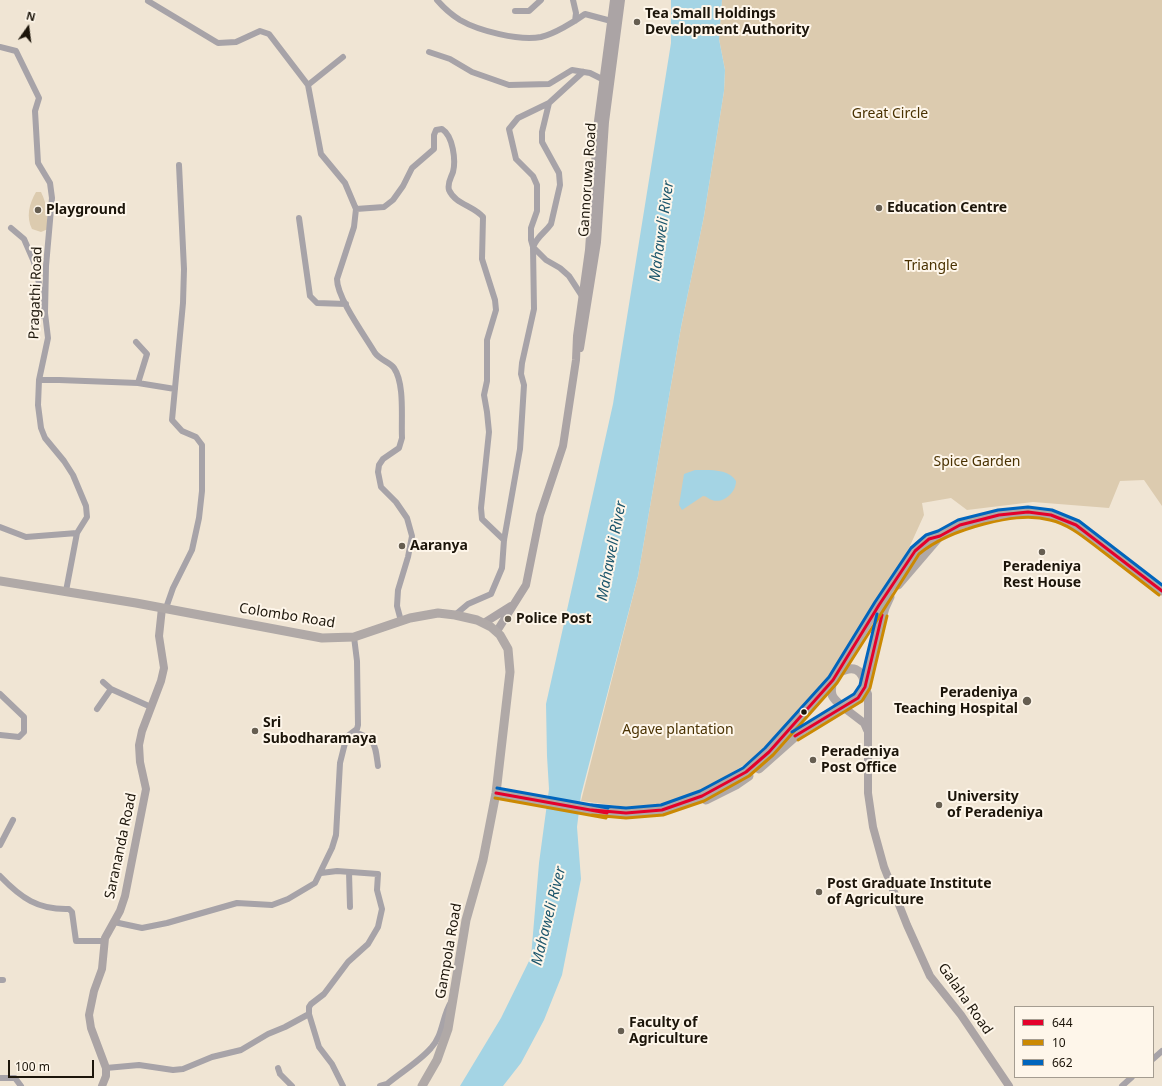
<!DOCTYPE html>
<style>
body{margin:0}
#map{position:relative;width:1162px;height:1086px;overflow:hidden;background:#f0e5d4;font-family:"Noto Sans",sans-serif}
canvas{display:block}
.legend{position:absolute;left:1014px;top:1006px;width:140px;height:72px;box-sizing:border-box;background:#fef6ea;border:1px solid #a49c90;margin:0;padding:5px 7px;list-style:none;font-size:12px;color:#1c150a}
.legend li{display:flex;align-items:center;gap:8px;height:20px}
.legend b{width:20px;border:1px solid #a49c90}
.north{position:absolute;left:8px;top:8px;width:40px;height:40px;-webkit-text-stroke:3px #fef6ea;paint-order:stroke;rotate:14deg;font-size:11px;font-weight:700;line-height:16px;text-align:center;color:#1c150a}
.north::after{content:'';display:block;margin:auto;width:14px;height:18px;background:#1c150a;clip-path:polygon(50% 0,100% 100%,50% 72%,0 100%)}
.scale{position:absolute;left:8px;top:1060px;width:86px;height:18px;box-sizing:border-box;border:2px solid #1c150a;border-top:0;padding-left:5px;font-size:12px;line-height:14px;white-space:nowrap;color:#1c150a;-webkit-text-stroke:3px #fef6ea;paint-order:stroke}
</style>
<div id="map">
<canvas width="1162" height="1086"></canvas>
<ul class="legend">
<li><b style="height:5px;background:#e4002b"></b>644</li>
<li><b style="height:5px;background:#cb8902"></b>10</li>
<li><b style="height:5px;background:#0065bd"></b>662</li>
</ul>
<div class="north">N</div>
<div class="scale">100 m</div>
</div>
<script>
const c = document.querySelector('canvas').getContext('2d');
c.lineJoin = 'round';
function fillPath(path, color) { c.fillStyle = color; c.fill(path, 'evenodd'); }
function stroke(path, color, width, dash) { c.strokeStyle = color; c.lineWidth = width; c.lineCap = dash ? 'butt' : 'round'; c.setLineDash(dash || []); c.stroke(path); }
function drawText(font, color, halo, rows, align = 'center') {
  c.font = font + ' "Noto Sans",sans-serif'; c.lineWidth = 4; c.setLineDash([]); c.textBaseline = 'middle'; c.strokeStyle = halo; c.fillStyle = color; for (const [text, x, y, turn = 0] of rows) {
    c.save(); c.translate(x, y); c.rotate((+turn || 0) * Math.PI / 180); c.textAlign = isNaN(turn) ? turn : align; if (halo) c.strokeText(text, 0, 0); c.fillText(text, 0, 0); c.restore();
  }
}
const green = new Path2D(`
 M 722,0 L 1162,0 L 1162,506 L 1144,480 L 1120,481 L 1109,508 L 1033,502 L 967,510 L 951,498 L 922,503 L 924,515 L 909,548 L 831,676 L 751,761 L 704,789 L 664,804 L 626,807 L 581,801 L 638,576 L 681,327 L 704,216 L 724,91 L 725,70 L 719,39 Z
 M 36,192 L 41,192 C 47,204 48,215 48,229 L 41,232 L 32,229 C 26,217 29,204 36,192 Z`);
const water = new Path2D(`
 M 671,0 L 722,0 L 719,39 L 725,70 L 724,91 L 704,216 L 681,327 L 638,576 L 581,795 L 577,827 L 581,879 L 562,975 L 544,1020 L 521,1063 L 503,1086 L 460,1086 L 501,1018 L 531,957 L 539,863 L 549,789 L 547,756 L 546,704 L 613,404 L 671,43 Z
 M 695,470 C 707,470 729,468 736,481 C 736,493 723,504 712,500 C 708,499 707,496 703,496 L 682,510 L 679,505 L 684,474 Z`);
const minor = new Path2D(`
 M 437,0 C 443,7 452,15 460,20 C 479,31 519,41 541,37 C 554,34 574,22 585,14 L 615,22
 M 573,0 L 576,13 L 575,21
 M 148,1 L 218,43 L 236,42 L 260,31 L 269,34 L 308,85 L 321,154 L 345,183 L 356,209 L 354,227 L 337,279 C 337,298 365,336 375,353 C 380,360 390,362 394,368 C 405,384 401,419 402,438 L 399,448 L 383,459 L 379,465 L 378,472 L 381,487 L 396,502 L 407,518 L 412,536 L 408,557 L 398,590 L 397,606 L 401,621
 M 515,11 L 529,11 L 541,0
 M 0,47 L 16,51 L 39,98 L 35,111 L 38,163 L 50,183 L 52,198 L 46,266 L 45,313 L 48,338 L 39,380 L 38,405 L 41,428 L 45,438 L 64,461 L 73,475 L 86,506 L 87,517 L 77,533 L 66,591
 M 429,52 L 450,59 L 472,72 L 509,85 L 549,84 L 572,70 L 590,73 L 604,80
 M 308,85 L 343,57
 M 356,209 L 384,207 L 393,200 L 403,186 L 412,168 L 434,149 L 434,135 L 436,130 L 442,129 C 453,136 456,160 453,172 C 451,178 447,183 449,190 C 455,204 474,206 483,217 L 482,259 L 495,300 L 496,310 L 487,340 L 487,381 L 484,395 L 487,412 L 489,432 L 481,508 L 482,519 L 504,540
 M 299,218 L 310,296 L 317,303 L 346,304
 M 11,228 L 24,239 L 34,262 L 41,292 L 42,316
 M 582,296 L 569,276 L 560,268 L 546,260 L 533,247 L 531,240 L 531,228 L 537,211 L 537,185 L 533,176 L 516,159 L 509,129 L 518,118 L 549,103 L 583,72
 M 39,380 L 59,380 L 138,383 L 147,354 L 136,342
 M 138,383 L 175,389
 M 0,527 L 26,537 L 77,533
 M 166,608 L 173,588 L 192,550 L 199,518 L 202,491 L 202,445 L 196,437 L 182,431 L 172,420 L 183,303 L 184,269 L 179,165
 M 455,615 L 468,604 L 491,594 L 502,568 L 504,540 L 520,449 L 524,385 L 521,374 L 522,363 L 534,309 L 533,247 C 538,235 544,234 551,224 L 560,185 L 559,173 L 542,142 L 542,132 L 549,103
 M 103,682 L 111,689
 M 0,694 L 24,717 L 24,732 L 19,737 L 0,735
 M 97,709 L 111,689 L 151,707
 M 353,732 C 376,738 375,744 378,766
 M 0,845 L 13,820
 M 349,872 L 350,907
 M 321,873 L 337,871 L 378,874 L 377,890 L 382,909 L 378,927 L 368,944 L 348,962 L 324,994 L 311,1004 L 309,1007 L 309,1014 L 319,1047 L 332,1064 L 343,1086
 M 0,876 C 21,898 38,910 69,909 L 72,912 L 76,941 L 104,941
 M 114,922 L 142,928 L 167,923 L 237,903 L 272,905 L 288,899 L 315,883 L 332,848 L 336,835 L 340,763 L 345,743 L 349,735 L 357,729 L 358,725 L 357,661 L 354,637
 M 0,980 L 3,980
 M 1153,1059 L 1162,1051
 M 106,1068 L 139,1065 L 173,1070 L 183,1069 L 212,1057 L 241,1050 L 268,1034 L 285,1027 L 309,1014
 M 278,1068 L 280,1074 L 292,1086
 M 0,1078 L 15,1078 L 21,1086
 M 380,1086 L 387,1084 C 400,1073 420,1061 431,1048 C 443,1036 442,1016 451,1002
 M 1122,1086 L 1132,1077`);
const major = new Path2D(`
 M 580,348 L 597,242 L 605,122 L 621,0
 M 484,623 L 511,606
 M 497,631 L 526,585 L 540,515 L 563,446 L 576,360 L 577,336 L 589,250 L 598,121 L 614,0
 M 865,687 L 868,694 L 868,793 L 873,827 L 884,867 L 907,925 L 930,976 L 961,1015 L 1009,1086
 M 843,707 L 864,723 L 867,730
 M 102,1086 L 106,1076 L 106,1068 L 91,1028 L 89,1015 L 94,991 L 102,969 L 105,938 L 120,911 L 125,896 L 146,789 L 140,762 L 139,745 L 142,731 L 161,681 L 164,668 L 159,636 L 162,608`);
const highway = new Path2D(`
 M 0,581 L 136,603 L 322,638 L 354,637 L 410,618 L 438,613 L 455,615 L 477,620 L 491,627 L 500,635 L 508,649 L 510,672 L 496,793 L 483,860 L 466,920 L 448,1029 L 437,1060 L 422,1086
 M 898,585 L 940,536
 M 838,673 C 853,665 862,668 865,685
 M 833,680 C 829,695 832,698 843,707
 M 759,769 L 803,730 L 858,698 L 865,687 L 879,628 L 885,608 L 890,597
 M 496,793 L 597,811
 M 706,800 L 736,785 L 749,776
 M 592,810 L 626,813 L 662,810 L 702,796 L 746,772 L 769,752 L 833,680 L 879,605 L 915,551 L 929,539 L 940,536 L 960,525 L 999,515 L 1028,512 L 1051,515 L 1076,525 L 1162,591`);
const bus1 = new Path2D(`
 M 795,736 L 858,698 L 865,687 L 882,615
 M 496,793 L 607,813
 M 592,810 L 626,813 L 662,810 L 702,796 L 746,772 L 769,752 L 833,680 L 879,605 L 915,551 L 929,539 L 940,536 L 960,525 L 999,515 L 1028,512 L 1051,515 L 1076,525 L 1162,591`);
const bus2 = new Path2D(`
 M 798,740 L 862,701 L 870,688 L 887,616
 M 495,798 L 606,818
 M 592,815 L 626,818 L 663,815 L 704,801 L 749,776 L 773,755 L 837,683 L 919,554 C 937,539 961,530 984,524 C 1005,519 1028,514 1050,520 C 1072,525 1088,541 1106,554 C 1124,568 1141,581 1159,595`);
const bus3 = new Path2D(`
 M 792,732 L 854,694 L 860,685 L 877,614
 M 497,788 L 608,808
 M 592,805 L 626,808 L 661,805 L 700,791 L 743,768 L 765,748 L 829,677 L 875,602 L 911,548 L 926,535 L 938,531 L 958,520 L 998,510 L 1028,507 L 1052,510 L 1079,521 L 1162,585`);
const markers = [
 [637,22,4,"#665e51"],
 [879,208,4,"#665e51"],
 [38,210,4,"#665e51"],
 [402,546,4,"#665e51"],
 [1042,552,4,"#665e51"],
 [508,619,4,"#665e51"],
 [1027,701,5,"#665e51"],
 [804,712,3.5,"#1c150a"],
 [255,731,4,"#665e51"],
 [813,760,4,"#665e51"],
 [939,805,4,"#665e51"],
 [819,892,4,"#665e51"],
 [621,1031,4,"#665e51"]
];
const poiNames = [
 ["Tea Small Holdings",645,14],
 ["Development Authority",645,30],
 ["Education Centre",887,208],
 ["Playground",46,210],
 ["Aaranya",410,546],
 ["Peradeniya",1042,567,"center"],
 ["Rest House",1042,583,"center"],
 ["Police Post",516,619],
 ["Peradeniya",1018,693,"right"],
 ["Teaching Hospital",1018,709,"right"],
 ["Sri",263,723],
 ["Subodharamaya",263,739],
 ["Peradeniya",821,752],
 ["Post Office",821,768],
 ["University",947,797],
 ["of Peradeniya",947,813],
 ["Post Graduate Institute",827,884],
 ["of Agriculture",827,900],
 ["Faculty of",629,1023],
 ["Agriculture",629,1039]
];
const parkNames = [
 ["Great Circle",890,114],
 ["Triangle",931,266],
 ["Spice Garden",977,462],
 ["Agave plantation",678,730]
];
const streetNames = [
 ["Gannoruwa Road",588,180,-86],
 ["Pragathi Road",36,293,-88],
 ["Colombo Road",287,616,9],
 ["Sarananda Road",121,846,-78],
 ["Gampola Road",449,951,-80],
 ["Galaha Road",965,999,55]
];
const waterNames = [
 ["Mahaweli River",662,231,-82],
 ["Mahaweli River",612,551,-79],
 ["Mahaweli River",549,916,-76]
];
fillPath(green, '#dccbaf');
fillPath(water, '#a4d4e4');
stroke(minor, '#a7a3a8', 6);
stroke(major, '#aba4a5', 8);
stroke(highway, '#b0a9a7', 9);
stroke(bus1, '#e4002b', 3);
stroke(bus2, '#cb8902', 3);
stroke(bus3, '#0065bd', 3);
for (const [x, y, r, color] of markers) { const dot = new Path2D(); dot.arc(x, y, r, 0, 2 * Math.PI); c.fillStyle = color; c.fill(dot); stroke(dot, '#fef6ea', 1.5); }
drawText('bold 14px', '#1c150a', '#fef6ea', poiNames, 'left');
drawText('14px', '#4a3202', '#fef6ea', parkNames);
drawText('14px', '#1c150a', '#fef6ea', streetNames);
drawText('italic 15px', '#1c566c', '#fef6ea', waterNames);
</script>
